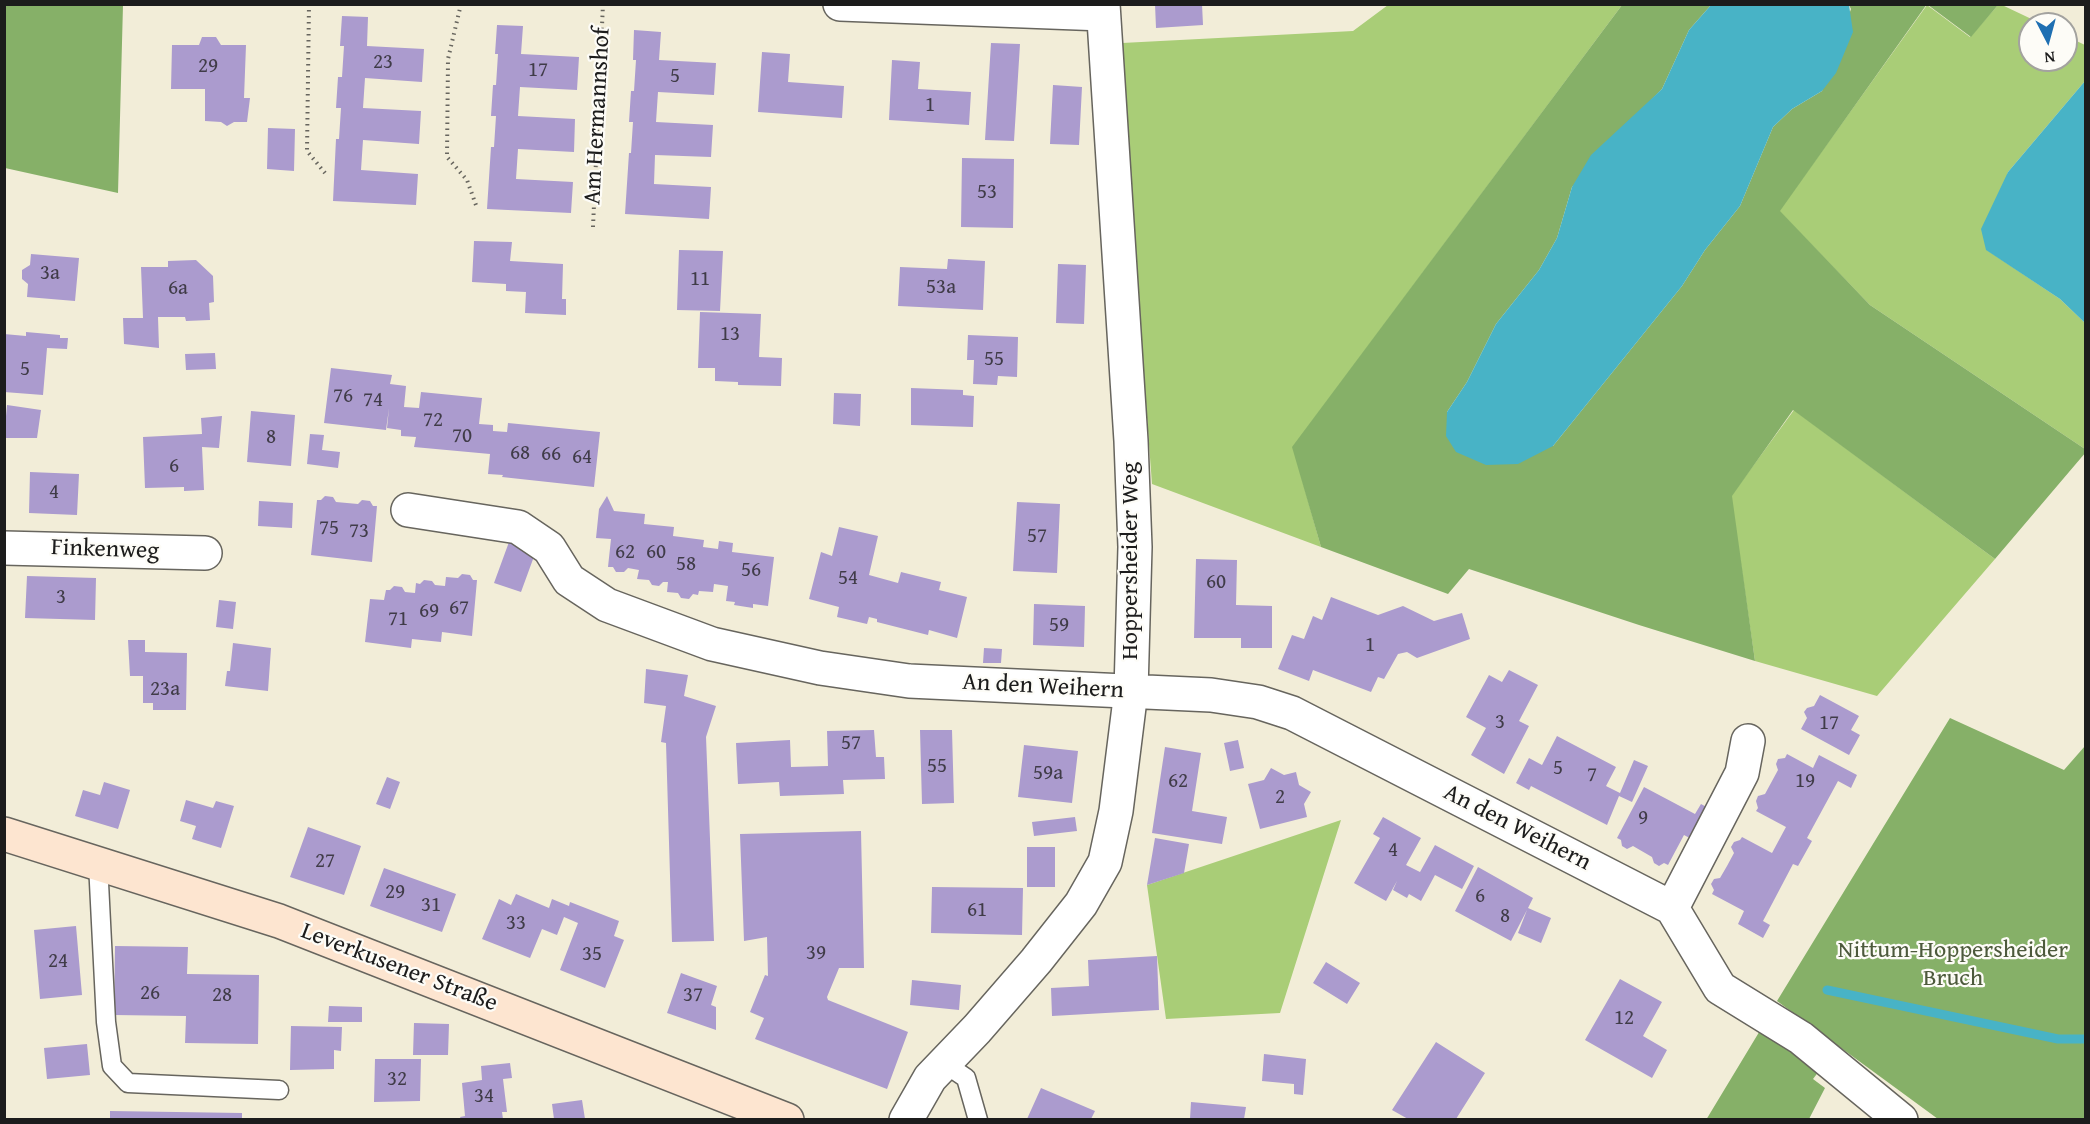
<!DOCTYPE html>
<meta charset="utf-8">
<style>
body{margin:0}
#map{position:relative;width:2090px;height:1124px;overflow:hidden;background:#f2edd8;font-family:"Gentium Book Plus",serif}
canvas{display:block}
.frame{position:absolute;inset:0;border:6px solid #1c1c1c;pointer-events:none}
.north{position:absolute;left:2018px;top:12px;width:60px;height:60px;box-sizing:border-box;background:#fdfcf7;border:2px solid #a3a29f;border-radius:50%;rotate:174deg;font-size:16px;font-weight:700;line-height:24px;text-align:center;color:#1c1c1c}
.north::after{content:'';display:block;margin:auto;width:21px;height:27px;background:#1f6fb2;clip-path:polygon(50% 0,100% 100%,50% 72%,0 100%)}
</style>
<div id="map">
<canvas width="2090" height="1124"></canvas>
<div class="frame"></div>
<div class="north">N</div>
</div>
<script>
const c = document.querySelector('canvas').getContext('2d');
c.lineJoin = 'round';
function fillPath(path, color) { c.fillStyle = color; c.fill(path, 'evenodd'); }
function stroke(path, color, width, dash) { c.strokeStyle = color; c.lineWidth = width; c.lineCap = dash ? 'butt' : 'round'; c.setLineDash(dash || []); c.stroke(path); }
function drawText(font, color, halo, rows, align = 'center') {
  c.font = font + ' "Gentium Book Plus",serif'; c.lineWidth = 4.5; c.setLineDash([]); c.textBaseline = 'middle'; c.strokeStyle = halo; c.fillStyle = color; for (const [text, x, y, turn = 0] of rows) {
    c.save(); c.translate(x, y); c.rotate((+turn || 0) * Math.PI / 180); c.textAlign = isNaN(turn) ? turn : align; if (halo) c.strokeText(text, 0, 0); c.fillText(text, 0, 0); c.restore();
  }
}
const green = new Path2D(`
 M 1388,5 L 1622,5 L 1293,447 L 1321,547 L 1152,484 L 1130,191 L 1122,43 L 1353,31 Z
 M 1927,5 L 1970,37 L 1998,5 L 2002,5 L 2042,24 L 2030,24 L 2030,60 L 2066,60 L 2066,36 L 2085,45 L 2085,81 L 2008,172 L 1987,250 L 2060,299 L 2085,323 L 2085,449 L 1870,305 L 1779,211 Z
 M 1794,410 L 1995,559 L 1877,696 L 1755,661 L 1731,496 Z
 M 1341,820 L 1280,1013 L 1166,1019 L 1147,885 Z`);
const forest = new Path2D(`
 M 5,4 L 123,5 L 118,193 L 5,168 Z
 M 1927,4 L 1780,211 L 1870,305 L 2085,449 L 2086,452 L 1995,559 L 1793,410 L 1732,496 L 1755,661 L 1639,625 L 1469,569 L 1448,594 L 1321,547 L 1292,447 L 1622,5 L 1711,5 L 1689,30 L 1662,89 L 1630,121 L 1572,187 L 1557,238 L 1539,270 L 1496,324 L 1467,382 L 1447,412 L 1553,446 L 1682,286 L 1705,250 L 1740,206 L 1773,127 L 1792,109 L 1822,91 L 1851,9 L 1849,5 Z
 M 1928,5 L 1998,5 L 1971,37 Z
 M 1950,718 L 2064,770 L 2085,746 L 2085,1119 L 1938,1119 L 1777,1001 Z
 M 1764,1024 L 1822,1067 L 1813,1079 L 1825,1088 L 1809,1119 L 1706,1120 Z`);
const water = new Path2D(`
 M 1711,5 L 1849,5 L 1853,32 L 1836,73 L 1822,91 L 1792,109 L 1773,127 L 1740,206 L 1705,250 L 1682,286 L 1553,446 L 1518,464 L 1486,465 L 1456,452 L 1446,436 L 1447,412 L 1467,382 L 1496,324 L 1539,270 L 1557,238 L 1572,187 L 1591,155 L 1662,89 L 1689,30 Z
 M 2085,81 L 2085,323 L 2060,299 L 1986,250 L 1981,229 L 2008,172 Z`);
const stream = new Path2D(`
 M 1827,990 L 2058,1039 L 2086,1039`);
const building = new Path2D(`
 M 1155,4 L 1202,4 L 1203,25 L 1156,28 Z
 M 342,16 L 368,17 L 367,46 L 424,49 L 422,82 L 365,78 L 363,108 L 421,111 L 419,144 L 363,140 L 361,170 L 418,174 L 416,205 L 333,201 L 336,139 L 339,139 L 341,108 L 336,108 L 338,77 L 342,77 L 344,46 L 340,46 Z
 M 497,25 L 523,26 L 521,54 L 579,57 L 577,90 L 520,87 L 518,116 L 575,119 L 574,152 L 518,149 L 516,179 L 573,182 L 571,213 L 487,209 L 491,147 L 494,147 L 496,116 L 491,116 L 493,85 L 496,85 L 498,54 L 495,54 Z
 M 634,30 L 661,32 L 659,60 L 716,63 L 714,95 L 658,92 L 656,122 L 713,125 L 711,157 L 655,155 L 654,184 L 711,187 L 709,219 L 625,214 L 629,153 L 631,153 L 633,122 L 629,122 L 631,91 L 634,91 L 636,60 L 633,60 Z
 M 202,37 L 216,37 L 221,45 L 246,45 L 244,98 L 250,98 L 247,122 L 234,122 L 227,126 L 221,122 L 205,121 L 205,89 L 171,89 L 172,45 L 199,45 Z
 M 991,43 L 1020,44 L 1014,141 L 985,140 Z
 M 762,52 L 790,54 L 788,82 L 844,86 L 842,118 L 758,112 Z
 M 892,60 L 920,62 L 918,89 L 971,92 L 969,125 L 889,120 Z
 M 1053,85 L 1082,87 L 1079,145 L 1050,144 Z
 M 268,128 L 295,129 L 294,171 L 267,169 Z
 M 962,158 L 1014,159 L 1013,228 L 961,227 Z
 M 474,241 L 512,242 L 510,261 L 563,264 L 562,299 L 566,299 L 566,315 L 525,313 L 526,292 L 506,291 L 506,284 L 472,282 Z
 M 679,250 L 723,251 L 720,311 L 677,310 Z
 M 31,254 L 79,258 L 75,301 L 27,297 L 28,284 L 22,279 L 22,270 L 30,265 Z
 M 948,259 L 985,261 L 983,310 L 898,306 L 900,267 L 947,269 Z
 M 196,260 L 213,276 L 214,302 L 209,303 L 210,320 L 186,321 L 185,317 L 158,317 L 159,348 L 124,344 L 123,318 L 143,318 L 141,267 L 168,267 L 168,261 Z
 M 1058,264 L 1086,265 L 1084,324 L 1056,323 Z
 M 700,312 L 761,314 L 759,357 L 782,358 L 781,386 L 738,385 L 738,382 L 715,381 L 715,368 L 698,368 Z
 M 26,332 L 60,335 L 60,338 L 68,338 L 67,349 L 47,348 L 43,395 L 4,392 L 4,334 L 26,336 Z
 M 968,335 L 1018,337 L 1017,377 L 998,376 L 997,385 L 973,384 L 974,360 L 967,360 Z
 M 215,353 L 216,369 L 186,370 L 185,354 Z
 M 331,368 L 392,375 L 390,384 L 406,386 L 404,407 L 419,408 L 421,392 L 482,398 L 479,424 L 493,425 L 493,431 L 507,432 L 508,423 L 600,432 L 594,487 L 502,477 L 503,475 L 488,474 L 490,454 L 414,447 L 416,437 L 401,436 L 401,430 L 387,428 L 389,408 L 386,430 L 324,423 Z
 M 911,388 L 963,390 L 963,395 L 974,396 L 973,427 L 911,425 Z
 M 834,393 L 861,394 L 860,426 L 833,424 Z
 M 7,405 L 41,410 L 37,438 L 4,438 Z
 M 251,411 L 295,415 L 291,466 L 247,462 Z
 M 222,416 L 219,448 L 202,447 L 204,490 L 184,491 L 184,487 L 145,488 L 143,437 L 202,434 L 201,418 Z
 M 310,434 L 324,435 L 322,450 L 340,452 L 338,468 L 307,464 Z
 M 30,472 L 79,474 L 77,515 L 29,513 Z
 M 325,496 L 333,497 L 336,502 L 358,504 L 362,500 L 370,501 L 373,506 L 377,506 L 372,562 L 311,555 L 317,500 L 321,500 Z
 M 607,496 L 614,511 L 645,514 L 644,524 L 674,527 L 673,536 L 704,540 L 703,547 L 718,549 L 719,541 L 733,543 L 732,552 L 774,557 L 768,606 L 753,604 L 753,608 L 734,605 L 735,602 L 726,601 L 728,586 L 714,584 L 713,592 L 699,591 L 698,595 L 693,594 L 689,599 L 681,598 L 678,593 L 667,592 L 668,582 L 663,582 L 659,586 L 652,585 L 649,580 L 637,579 L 639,570 L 628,568 L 624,572 L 616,572 L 613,567 L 608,567 L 611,539 L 596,538 L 599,509 Z
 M 259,501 L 293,503 L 292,528 L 258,526 Z
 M 1017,502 L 1060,504 L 1057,573 L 1013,571 Z
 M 839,527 L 878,536 L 869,575 L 898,583 L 901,572 L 941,582 L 939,590 L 967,597 L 957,638 L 929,630 L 928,635 L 877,622 L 877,619 L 869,617 L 867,624 L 837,617 L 839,607 L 809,599 L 821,552 L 832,556 Z
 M 509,542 L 536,551 L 521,592 L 494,583 Z
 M 1196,559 L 1237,560 L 1236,605 L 1272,606 L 1272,648 L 1241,648 L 1241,638 L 1194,638 Z
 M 462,574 L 470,575 L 473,580 L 477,580 L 472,636 L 442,632 L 441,642 L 412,639 L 411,648 L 365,642 L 370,599 L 384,600 L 386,590 L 390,590 L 394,586 L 402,587 L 405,592 L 415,593 L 416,583 L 420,584 L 424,580 L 432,581 L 435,585 L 445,586 L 446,577 L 458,578 Z
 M 27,576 L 96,578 L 95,620 L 25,618 Z
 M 1331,597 L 1378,615 L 1403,606 L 1434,621 L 1462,613 L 1470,639 L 1417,658 L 1407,652 L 1398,654 L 1384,679 L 1378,677 L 1371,692 L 1313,670 L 1309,681 L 1278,669 L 1292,635 L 1304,639 L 1313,616 L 1322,620 Z
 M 219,600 L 236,602 L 233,629 L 216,627 Z
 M 1034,604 L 1085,606 L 1084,647 L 1033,645 Z
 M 128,640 L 145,640 L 145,652 L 187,653 L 186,710 L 153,710 L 153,703 L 143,703 L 143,676 L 130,676 Z
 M 233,643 L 271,648 L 268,691 L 225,686 L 227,671 L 230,671 Z
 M 984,648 L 1002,649 L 1001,663 L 983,663 Z
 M 646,669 L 688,675 L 684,696 L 716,706 L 706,737 L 714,941 L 672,942 L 666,743 L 661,742 L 666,706 L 644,703 Z
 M 1509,670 L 1538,685 L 1519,721 L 1529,726 L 1504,774 L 1471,755 L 1486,728 L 1466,717 L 1489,675 L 1502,682 Z
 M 1820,695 L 1859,716 L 1851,730 L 1860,735 L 1849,755 L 1801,729 L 1807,718 L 1804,712 L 1807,708 L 1814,706 Z
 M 874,730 L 876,757 L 884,757 L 885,779 L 843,780 L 844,794 L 780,796 L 779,782 L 738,784 L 736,743 L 790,740 L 791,767 L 828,766 L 827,731 Z
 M 920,730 L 952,730 L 954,803 L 922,804 Z
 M 1557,736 L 1616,767 L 1606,786 L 1620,793 L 1634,760 L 1648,766 L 1632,802 L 1619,796 L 1607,825 L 1531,786 L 1529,790 L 1516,783 L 1529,758 L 1542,765 Z
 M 1238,740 L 1244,768 L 1230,771 L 1224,743 Z
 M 1024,745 L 1078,751 L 1072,803 L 1018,797 Z
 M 1165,747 L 1201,753 L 1192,811 L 1227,817 L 1222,844 L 1152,833 Z
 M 1787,754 L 1813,768 L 1819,755 L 1857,775 L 1851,788 L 1838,781 L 1807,838 L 1812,841 L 1798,866 L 1793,864 L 1763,921 L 1770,925 L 1763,938 L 1738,924 L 1744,911 L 1712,894 L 1714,890 L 1711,884 L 1714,879 L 1720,878 L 1727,866 L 1734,853 L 1731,847 L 1734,842 L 1740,840 L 1742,837 L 1772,853 L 1786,827 L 1756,811 L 1758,808 L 1756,801 L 1758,796 L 1765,794 L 1778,770 L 1776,764 L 1778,759 L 1785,758 Z
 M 1271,768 L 1284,775 L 1296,772 L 1299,785 L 1311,792 L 1304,804 L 1307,817 L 1260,829 L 1248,784 L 1264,780 Z
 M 387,777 L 400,782 L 390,809 L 376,804 Z
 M 104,782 L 130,790 L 118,829 L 75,816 L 83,790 L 100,795 Z
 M 1644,787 L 1695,814 L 1701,804 L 1714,811 L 1697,842 L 1684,835 L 1668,865 L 1664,863 L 1659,866 L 1654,863 L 1652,857 L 1633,846 L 1627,849 L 1622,846 L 1621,840 L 1617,838 Z
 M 186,800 L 213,808 L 216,801 L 234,806 L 221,848 L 192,839 L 196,826 L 180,821 Z
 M 1075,817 L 1077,831 L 1034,836 L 1032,822 Z
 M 1383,817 L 1421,838 L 1406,865 L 1420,872 L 1435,845 L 1474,866 L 1462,889 L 1435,875 L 1421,901 L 1409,894 L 1407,898 L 1393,890 L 1397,881 L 1386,901 L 1354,883 L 1380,838 L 1373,834 Z
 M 308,827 L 361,846 L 344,895 L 290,877 Z
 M 861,831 L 864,968 L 839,968 L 827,997 L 828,1000 L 908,1032 L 887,1089 L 755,1039 L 764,1018 L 750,1012 L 765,975 L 768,976 L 767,937 L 744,941 L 740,834 Z
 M 1155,838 L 1189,844 L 1184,873 L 1147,885 Z
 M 1027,847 L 1055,847 L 1055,887 L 1027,887 Z
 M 1478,867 L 1533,898 L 1528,908 L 1551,918 L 1541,943 L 1518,933 L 1527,910 L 1511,941 L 1455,911 Z
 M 384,868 L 456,894 L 442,932 L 370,906 Z
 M 932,887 L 1023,888 L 1022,935 L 931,933 Z
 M 516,894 L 549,908 L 552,899 L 569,906 L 570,902 L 619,921 L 614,936 L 624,940 L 605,988 L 560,970 L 578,923 L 564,917 L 557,935 L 542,929 L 530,958 L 482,939 L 499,899 L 511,905 Z
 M 76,926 L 82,995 L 40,999 L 34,930 Z
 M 115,946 L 188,947 L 187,974 L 259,975 L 258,1044 L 185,1043 L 186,1016 L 114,1015 Z
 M 1157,956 L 1159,1010 L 1052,1016 L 1051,988 L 1089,986 L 1088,960 Z
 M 1326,962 L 1360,983 L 1347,1004 L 1313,983 Z
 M 681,973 L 717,986 L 711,1005 L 716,1007 L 716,1030 L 667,1013 Z
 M 1620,979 L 1662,1002 L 1643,1036 L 1667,1050 L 1652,1078 L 1585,1040 Z
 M 912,980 L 961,985 L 959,1010 L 910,1005 Z
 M 329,1006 L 362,1007 L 362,1022 L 328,1022 Z
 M 414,1023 L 449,1024 L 448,1055 L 413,1055 Z
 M 291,1026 L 342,1027 L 341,1051 L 334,1050 L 334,1069 L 290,1070 Z
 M 1436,1042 L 1485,1073 L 1456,1119 L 1408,1119 L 1392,1110 Z
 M 87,1044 L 90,1075 L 47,1079 L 44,1048 Z
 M 1264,1054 L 1306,1059 L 1303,1095 L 1294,1094 L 1294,1084 L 1262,1081 Z
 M 375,1059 L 421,1059 L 420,1101 L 374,1102 Z
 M 510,1063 L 512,1078 L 503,1079 L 507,1112 L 502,1112 L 503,1119 L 461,1119 L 460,1117 L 465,1116 L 462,1083 L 482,1080 L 481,1066 Z
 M 1041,1088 L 1095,1111 L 1091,1119 L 1027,1119 Z
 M 582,1100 L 585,1119 L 554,1119 L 552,1104 Z
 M 1191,1102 L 1246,1107 L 1244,1119 L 1190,1119 Z
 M 110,1111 L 242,1113 L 242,1119 L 110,1119 Z`);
const path = new Path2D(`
 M 309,4 L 307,151 L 325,173
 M 461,4 L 448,59 L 447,157 L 467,180 L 477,208
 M 593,227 L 603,4`);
const lane = new Path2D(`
 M 98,863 L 106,1022 L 112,1066 L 128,1083 L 279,1090
 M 944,1063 L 966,1078 L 978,1120`);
const street = new Path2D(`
 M 840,4 L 1103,14
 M 408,510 L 518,527 L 549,548 L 569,580 L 607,605 L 712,644 L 820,668 L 909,681 L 1211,695 L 1258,702 L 1292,713 L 1672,908 L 1720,988 L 1801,1038 L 1901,1120
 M 4,548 L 205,553
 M 1672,908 L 1742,773 L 1748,741
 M 906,1120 L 930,1078 L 977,1029 L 1036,961 L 1081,904 L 1105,862 L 1116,811 L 1131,691 L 1135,547 L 1131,441 L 1103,4`);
const secondary = new Path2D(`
 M 4,834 L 279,921 L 787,1120`);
const numberNames = [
 ["23",383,63],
 ["29",208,67],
 ["17",538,71],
 ["5",675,77],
 ["1",930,106],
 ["53",987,193],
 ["3a",50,274],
 ["11",700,280],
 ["53a",941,288],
 ["6a",178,289],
 ["13",730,335],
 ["55",994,360],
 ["5",25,370],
 ["76",343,397],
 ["74",373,401],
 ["72",433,421],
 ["70",462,437],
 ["8",271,438],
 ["68",520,454],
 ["66",551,455],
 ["64",582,458],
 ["6",174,467],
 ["4",54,493],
 ["75",329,529],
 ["73",359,532],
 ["57",1037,537],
 ["62",625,553],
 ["60",656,553],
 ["58",686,565],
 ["56",751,571],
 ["54",848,579],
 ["60",1216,583],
 ["3",61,598],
 ["67",459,609],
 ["69",429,612],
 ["71",398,620],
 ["59",1059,626],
 ["1",1370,646],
 ["23a",165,690],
 ["3",1500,723],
 ["17",1829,724],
 ["57",851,744],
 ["55",937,767],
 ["5",1558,769],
 ["59a",1048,774],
 ["7",1592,776],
 ["62",1178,782],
 ["19",1805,782],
 ["2",1280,798],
 ["9",1643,819],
 ["4",1393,851],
 ["27",325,862],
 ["29",395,893],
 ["6",1480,897],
 ["31",431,906],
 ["61",977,911],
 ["8",1505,917],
 ["33",516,924],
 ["39",816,954],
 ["35",592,955],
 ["24",58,962],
 ["26",150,994],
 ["28",222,996],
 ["37",693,996],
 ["12",1624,1019],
 ["32",397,1080],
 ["34",484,1097]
];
const streetNames = [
 ["Am Hermannshof",598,116,-87],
 ["Finkenweg",105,550,2],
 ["Hoppersheider Weg",1131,561,-90],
 ["An den Weihern",1043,687,3],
 ["An den Weihern",1517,828,27],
 ["Leverkusener Straße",399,968,21]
];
const parkNames = [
 ["Nittum-Hoppersheider",1953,951],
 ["Bruch",1953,979]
];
fillPath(green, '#a9cd77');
fillPath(forest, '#86b068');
fillPath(water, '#48b3c6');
stroke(stream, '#48b3c6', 9);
fillPath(building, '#ab9bce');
stroke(lane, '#67655e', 21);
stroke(street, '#67655e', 36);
stroke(secondary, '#67655e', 36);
stroke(path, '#67655e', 4, [1.5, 4.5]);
stroke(lane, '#fff', 18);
stroke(street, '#fff', 33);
stroke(secondary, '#fde5d0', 33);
drawText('21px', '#403c48', null, numberNames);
drawText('24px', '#1c1c1c', '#fdfcf7', streetNames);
drawText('24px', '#4d5a3c', '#fdfcf7', parkNames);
</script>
